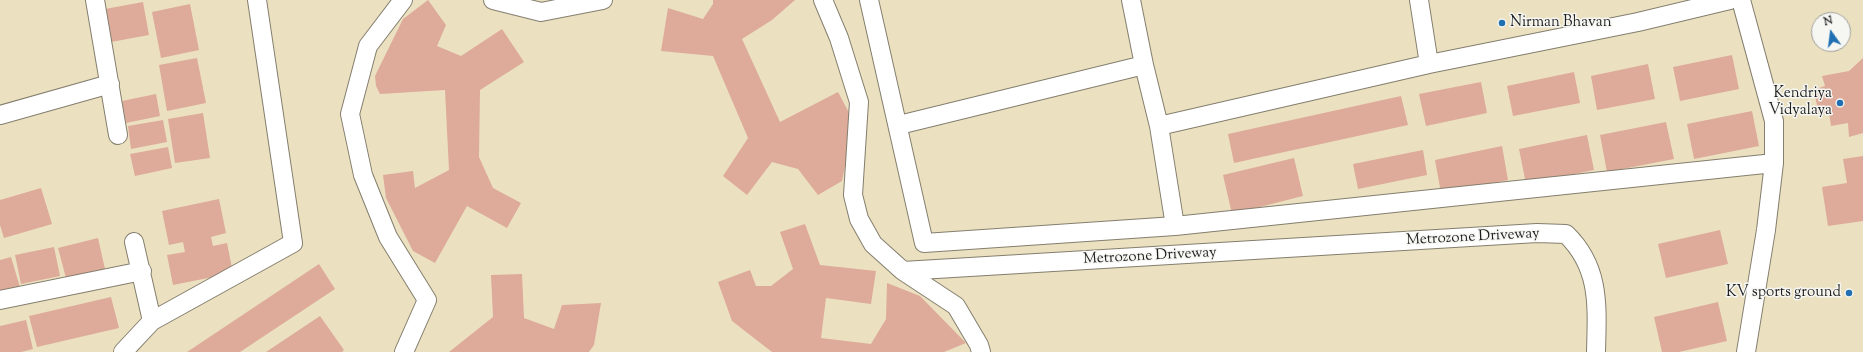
<!DOCTYPE html>
<style>
body{margin:0}
#map{position:relative;width:1863px;height:352px;overflow:hidden;background:#ebe1c0;font-family:"Sorts Mill Goudy",serif}
canvas{display:block}
.north{position:absolute;left:1811px;top:12px;width:40px;height:40px;box-sizing:border-box;background:#f6f6f2;border:1px solid #9f9f9c;border-radius:50%;rotate:346deg;font-size:11px;font-weight:700;line-height:16px;text-align:center;color:#1c1c1c}
.north::after{content:'';display:block;margin:auto;width:14px;height:18px;background:#1f6fb2;clip-path:polygon(50% 0,100% 100%,50% 72%,0 100%)}
</style>
<div id="map">
<canvas width="1863" height="352"></canvas>
<div class="north">N</div>
</div>
<script>
const c = document.querySelector('canvas').getContext('2d');
c.lineJoin = 'round';
function fillPath(path, color) { c.fillStyle = color; c.fill(path, 'evenodd'); }
function stroke(path, color, width, dash) { c.strokeStyle = color; c.lineWidth = width; c.lineCap = dash ? 'butt' : 'round'; c.setLineDash(dash || []); c.stroke(path); }
function drawText(font, color, halo, rows, align = 'center') {
  c.font = font + ' "Sorts Mill Goudy",serif'; c.lineWidth = 3; c.setLineDash([]); c.textBaseline = 'middle'; c.strokeStyle = halo; c.fillStyle = color; for (const [text, x, y, turn = 0] of rows) {
    c.save(); c.translate(x, y); c.rotate((+turn || 0) * Math.PI / 180); c.textAlign = isNaN(turn) ? turn : align; if (halo) c.strokeText(text, 0, 0); c.fillText(text, 0, 0); c.restore();
  }
}
const building = new Path2D(`
 M 428,0 L 446,25 L 437,46 L 461,56 L 502,29 L 524,62 L 480,90 L 479,157 L 493,188 L 521,203 L 507,228 L 467,206 L 435,263 L 413,251 L 386,198 L 383,175 L 413,171 L 415,188 L 449,170 L 445,90 L 380,94 L 376,86 L 375,76 L 403,19 Z
 M 713,0 L 795,0 L 772,20 L 742,39 L 780,122 L 838,92 L 854,122 L 842,181 L 818,195 L 798,169 L 772,162 L 747,195 L 723,176 L 748,138 L 713,56 L 661,51 L 668,8 L 703,19 L 713,4 Z
 M 143,2 L 149,35 L 111,42 L 105,9 Z
 M 190,4 L 199,50 L 161,58 L 152,12 Z
 M 1732,55 L 1739,89 L 1680,101 L 1673,67 Z
 M 197,58 L 206,103 L 167,111 L 159,65 Z
 M 1863,58 L 1863,133 L 1849,137 L 1848,123 L 1831,126 L 1829,113 L 1819,114 L 1814,92 L 1816,89 L 1825,86 L 1822,76 L 1849,71 Z
 M 1648,64 L 1655,99 L 1597,110 L 1591,76 Z
 M 1574,72 L 1580,103 L 1513,116 L 1507,86 Z
 M 1481,82 L 1487,113 L 1426,126 L 1419,94 Z
 M 156,94 L 160,116 L 126,123 L 122,101 Z
 M 1401,96 L 1408,125 L 1234,163 L 1228,134 Z
 M 1752,111 L 1759,146 L 1694,159 L 1687,124 Z
 M 203,113 L 210,158 L 175,163 L 168,119 Z
 M 163,120 L 167,142 L 131,149 L 128,126 Z
 M 1666,122 L 1674,159 L 1607,172 L 1600,135 Z
 M 1587,135 L 1594,170 L 1526,184 L 1519,149 Z
 M 1502,146 L 1508,180 L 1441,193 L 1435,160 Z
 M 168,147 L 172,168 L 135,176 L 130,154 Z
 M 1423,150 L 1427,175 L 1358,189 L 1353,164 Z
 M 1863,156 L 1863,221 L 1828,226 L 1822,187 L 1847,183 L 1843,159 Z
 M 1294,158 L 1303,196 L 1232,214 L 1223,175 Z
 M 41,188 L 52,224 L 4,238 L 0,225 L 0,200 Z
 M 219,199 L 226,233 L 211,237 L 213,246 L 227,243 L 233,273 L 173,285 L 167,255 L 185,252 L 183,242 L 169,245 L 162,211 Z
 M 805,224 L 820,265 L 876,271 L 871,304 L 826,298 L 821,338 L 871,344 L 886,319 L 887,283 L 920,296 L 966,343 L 944,352 L 772,352 L 732,321 L 718,282 L 750,270 L 756,286 L 771,286 L 793,269 L 780,232 Z
 M 1720,230 L 1728,264 L 1666,278 L 1658,244 Z
 M 98,238 L 105,269 L 66,278 L 58,248 Z
 M 54,247 L 60,276 L 21,284 L 15,255 Z
 M 11,257 L 20,287 L 0,293 L 0,260 Z
 M 319,264 L 335,289 L 240,352 L 187,352 Z
 M 522,274 L 524,318 L 554,329 L 562,305 L 601,303 L 594,345 L 589,352 L 449,352 L 493,317 L 491,275 Z
 M 111,297 L 119,328 L 37,347 L 29,316 Z
 M 1718,302 L 1727,341 L 1679,352 L 1662,352 L 1654,317 Z
 M 320,316 L 344,350 L 342,352 L 266,352 Z
 M 26,320 L 33,349 L 21,352 L 0,352 L 0,326 Z`);
const street = new Path2D(`
 M 95,0 L 118,135
 M 403,0 L 368,46 L 350,114 L 363,175 L 388,237 L 427,300 L 404,352
 M 493,0 L 541,12 L 603,0
 M 823,0 L 839,38 L 859,102 L 853,195 L 859,219 L 873,244 L 903,271 L 1537,233 L 1566,234 C 1601,268 1597,307 1596,352
 M 869,0 L 924,243 L 1175,226 L 1159,126
 M 1131,0 L 1144,65 L 1159,126 L 1429,64
 M 1419,0 L 1429,64 L 1638,22 L 1730,0
 M 1741,0 L 1774,121 L 1774,163 L 1766,230 L 1746,352
 M 0,115 L 110,84
 M 899,125 L 1144,65
 M 1175,226 L 1774,163
 M 134,242 L 152,321
 M 903,271 L 956,306 L 979,345 L 981,352
 M 0,300 L 142,271
 M 123,352 L 152,321 L 293,243 L 257,0`);
const markers = [
 [1502,23,4,"#1f6fb2"],
 [1840,103,4,"#1f6fb2"],
 [1849,293,4,"#1f6fb2"]
];
const poiNames = [
 ["Nirman Bhavan",1510,23,"left"],
 ["Kendriya",1832,94],
 ["Vidyalaya",1832,111],
 ["KV sports ground",1841,293]
];
const streetNames = [
 ["Metrozone Driveway",1473,238,-3],
 ["Metrozone Driveway",1150,257,-3]
];
fillPath(building, '#deaa99');
stroke(street, '#847e6e', 20);
stroke(street, '#fff', 18);
for (const [x, y, r, color] of markers) { const dot = new Path2D(); dot.arc(x, y, r, 0, 2 * Math.PI); c.fillStyle = color; c.fill(dot); stroke(dot, '#f6f6f2', 1.5); }
drawText('15px', '#1c1c1c', '#f6f6f2', poiNames, 'right');
drawText('15px', '#1c1c1c', '#f6f6f2', streetNames);
</script>
